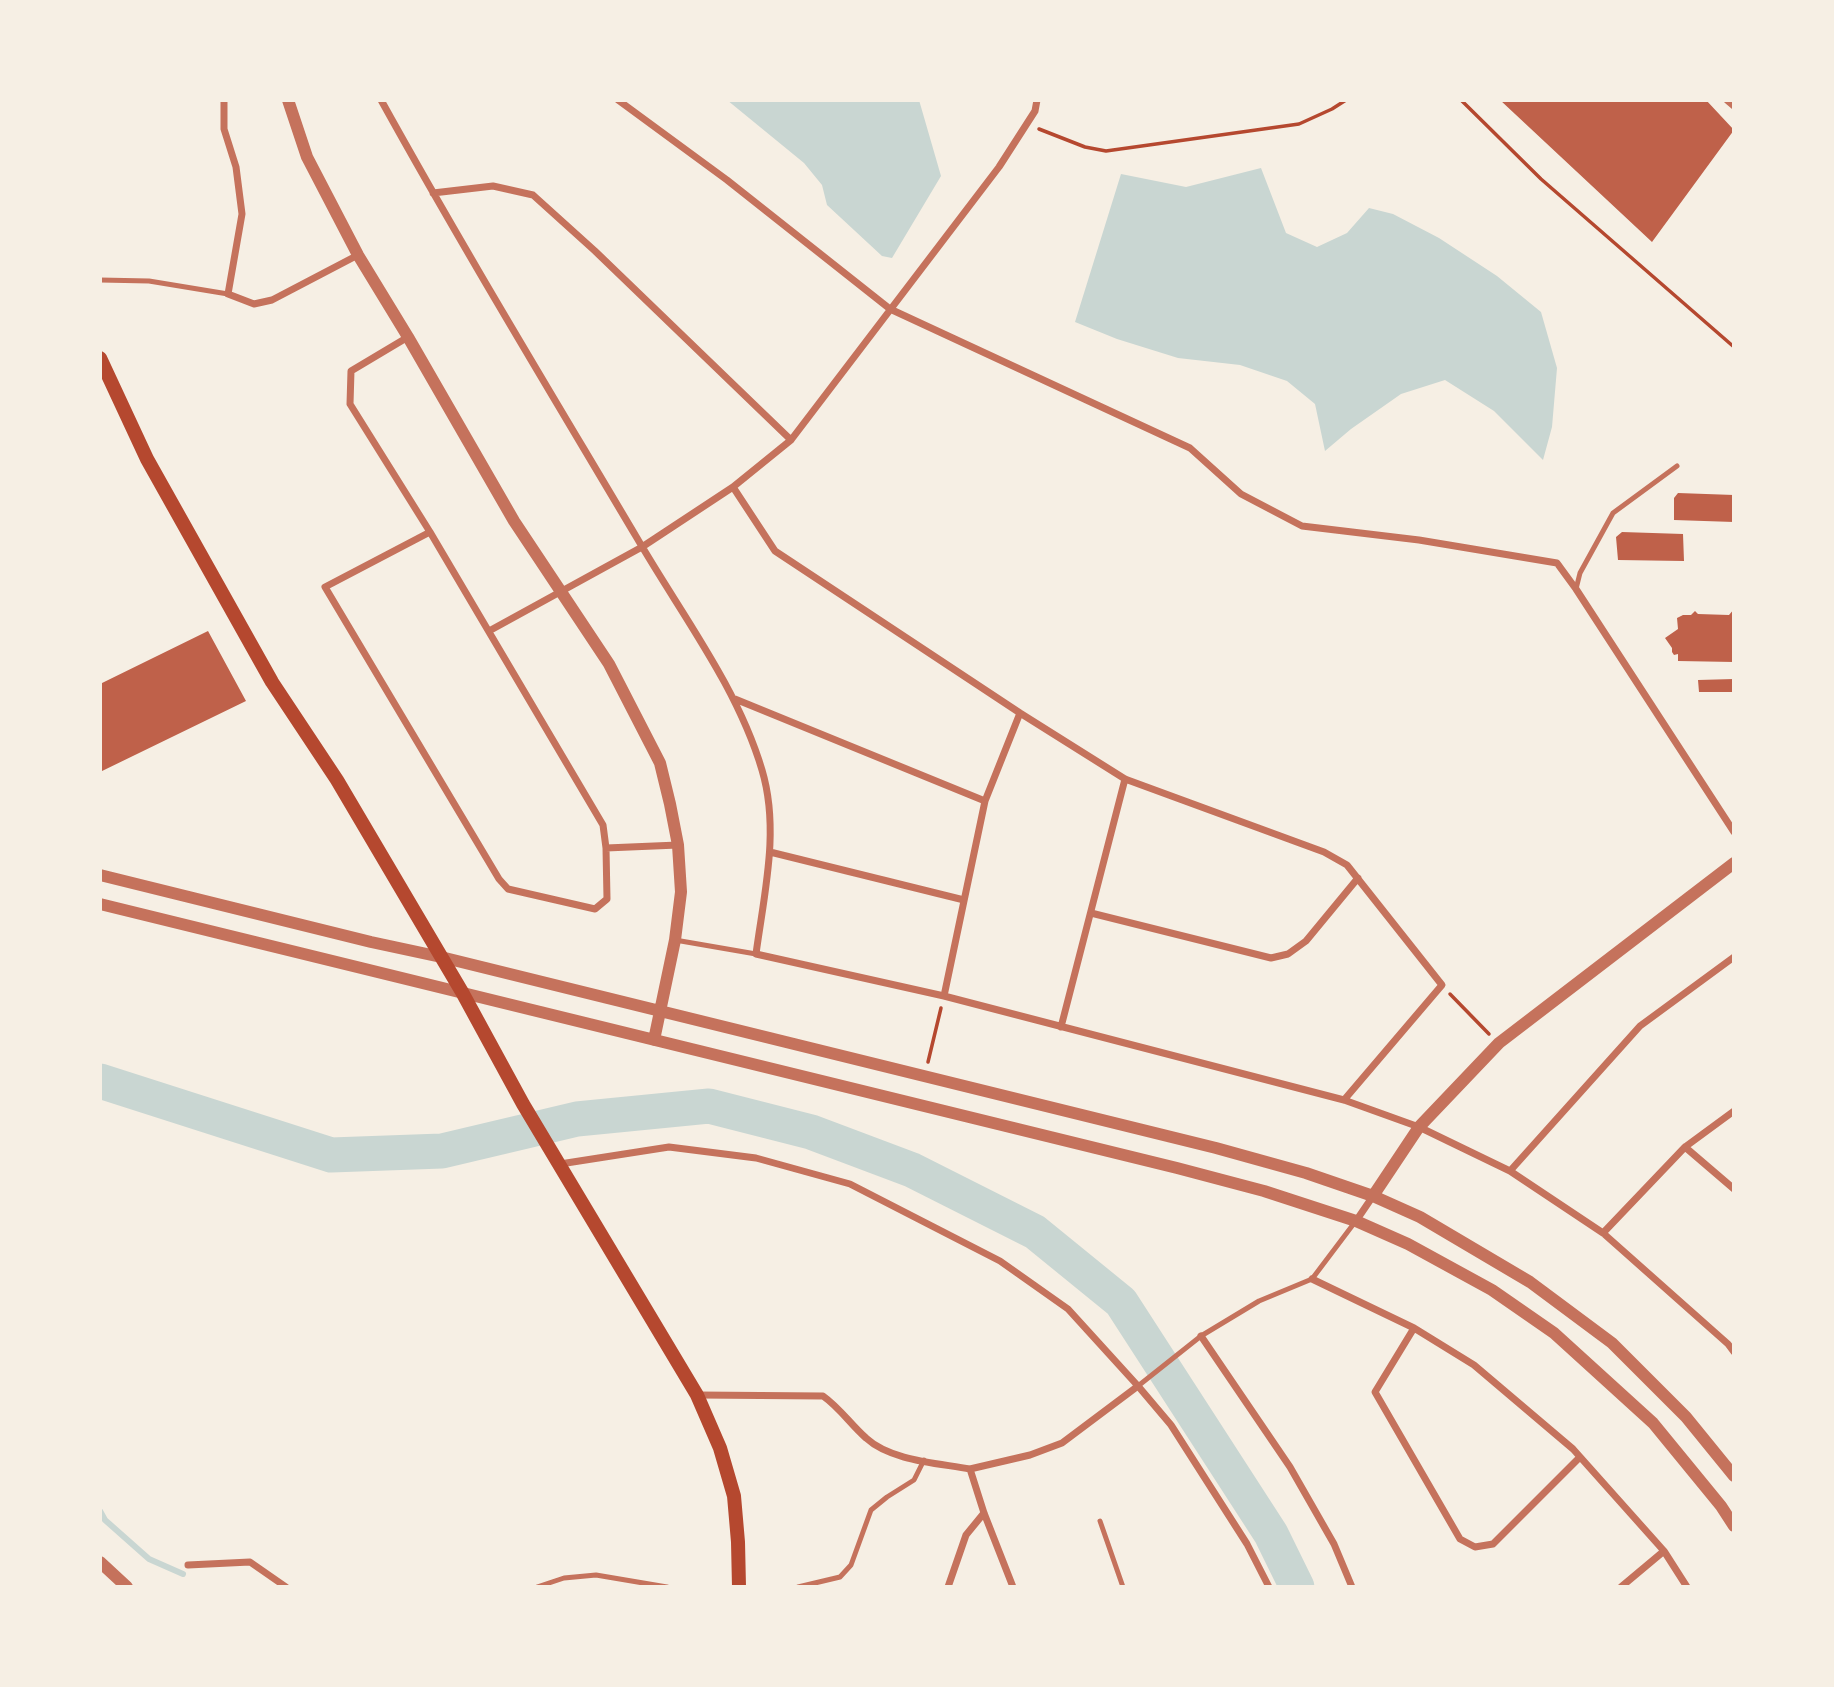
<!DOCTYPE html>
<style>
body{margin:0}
#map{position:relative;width:1834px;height:1687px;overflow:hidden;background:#f6efe4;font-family:Karla,sans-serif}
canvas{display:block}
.frame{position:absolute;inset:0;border:102px solid #f6efe4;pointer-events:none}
</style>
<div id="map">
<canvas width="1834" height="1687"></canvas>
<div class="frame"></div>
</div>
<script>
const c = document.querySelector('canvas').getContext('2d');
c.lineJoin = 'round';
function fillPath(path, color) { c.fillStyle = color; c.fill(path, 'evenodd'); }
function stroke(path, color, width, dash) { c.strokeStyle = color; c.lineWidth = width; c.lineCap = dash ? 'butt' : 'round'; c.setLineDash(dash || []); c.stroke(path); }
const water = new Path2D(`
 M 727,100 L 919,100 L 941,176 L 892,258 L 882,256 L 827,205 L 822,185 L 804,163 Z
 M 1261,168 L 1286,233 L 1317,247 L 1347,233 L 1369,208 L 1393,214 L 1439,238 L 1497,276 L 1541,312 L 1557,368 L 1552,427 L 1543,460 L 1494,411 L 1445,380 L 1401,394 L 1351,429 L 1325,451 L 1315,404 L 1287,381 L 1240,365 L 1178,358 L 1117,339 L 1075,322 L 1121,174 L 1186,187 Z`);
const stream = new Path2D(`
 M 100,1511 L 105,1520 L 149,1559 L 183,1574`);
const river = new Path2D(`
 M 100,1081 L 331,1155 L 442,1151 L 577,1119 L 709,1106 L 811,1132 L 912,1170 L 1035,1232 L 1121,1302 L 1271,1534 L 1297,1587`);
const building = new Path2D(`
 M 1500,100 L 1706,100 L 1734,130 L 1652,242 Z
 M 1678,493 L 1734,495 L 1734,522 L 1674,520 L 1674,498 Z
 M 1622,532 L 1683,534 L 1684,561 L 1618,560 L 1616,537 Z
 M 1734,609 L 1734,662 L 1678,661 L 1678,654 L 1674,655 L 1672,652 L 1672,648 L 1665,638 L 1678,629 L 1677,618 L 1683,615 L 1691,615 L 1695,611 L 1698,614 L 1729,615 Z
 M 208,631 L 246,701 L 100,772 L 100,684 Z
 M 1734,679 L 1734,694 L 1732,692 L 1699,692 L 1698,680 Z`);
const path = new Path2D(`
 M 1461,100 L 1541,179 L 1734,347
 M 1039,129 L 1085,147 L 1106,151 L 1299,124 L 1332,109 L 1346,100
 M 1450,994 L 1489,1034
 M 928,1062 L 941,1008`);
const service = new Path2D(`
 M 100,280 L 149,281 L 228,294
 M 1576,589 L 1580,573 L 1613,513 L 1677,466
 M 675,940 L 756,954
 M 1138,1386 L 1201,1336 L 1259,1301 L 1312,1279 L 1355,1222
 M 1100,1521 L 1123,1587
 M 537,1587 L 564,1578 L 596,1575 L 667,1587
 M 798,1587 L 840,1577 L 851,1565 L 871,1510 L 887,1497 L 914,1480 L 924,1460`);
const minor = new Path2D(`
 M 224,100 L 224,129 L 236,167 L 242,214 L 228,294 L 254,304 L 272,300 L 358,255
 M 381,100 C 463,248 551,393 637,538 C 681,614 737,686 762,770 C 780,830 764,894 756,954 L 944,996 L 1344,1100 L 1419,1127 L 1510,1171 L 1603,1233 L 1728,1344 L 1734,1352
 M 618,100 L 727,180 L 890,309 L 1190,448 L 1241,494 L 1302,526 L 1419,540 L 1557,563 L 1576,589 L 1734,832
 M 1727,100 L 1734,106
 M 433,193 L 493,186 L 533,195 L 595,251 L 791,440
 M 408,337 L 351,371 L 350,404 L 430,532 L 603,825 L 606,848 L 607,899 L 595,909 L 508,889 L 499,879 L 325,587 L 430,532
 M 733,487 L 775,551 L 1020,713 L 1125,779 L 1324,852 L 1347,865 L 1442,985 L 1344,1100
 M 489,631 L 642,547 L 733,487 L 791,440 L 999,167 L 1035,111 L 1037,100
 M 735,699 L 985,801
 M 606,848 L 678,845
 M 770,852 L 964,900
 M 1091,913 L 1271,958 L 1288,954 L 1306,941 L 1358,878
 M 944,996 L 985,801 L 1020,713
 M 1061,1027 L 1125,779
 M 1685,1147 L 1734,1189
 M 560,1164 L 669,1147 L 756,1158 L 850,1184 L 1000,1261 L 1068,1309 L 1138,1386 L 1171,1425 L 1247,1544 L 1269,1587
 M 1510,1171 L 1640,1026 L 1734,957
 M 1356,1221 L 1373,1196
 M 1603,1233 L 1685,1147 L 1734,1111
 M 1312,1279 L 1414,1328 L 1474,1365 L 1573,1449 L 1664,1551 L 1687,1587
 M 1414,1328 L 1375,1392 L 1460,1539 L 1475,1547 L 1493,1544 L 1580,1457
 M 1201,1336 L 1290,1467 L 1334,1544 L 1352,1587
 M 698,1395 L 823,1396 C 840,1408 851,1425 866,1438 C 891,1461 938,1463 970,1469
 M 188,1565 L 250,1562 L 286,1587
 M 948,1587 L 966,1535 L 984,1513
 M 1013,1587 L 984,1513 L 970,1469 L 1030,1455 L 1062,1443 L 1138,1386
 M 1621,1587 L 1664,1551`);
const tertiary = new Path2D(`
 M 288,100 L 307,157 L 358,255 L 408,337 L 514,521 L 609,664 L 660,763 L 670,804 L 678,845 L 681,892 L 675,940 L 654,1040
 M 100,875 L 371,942 L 441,957 L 1216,1148 L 1306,1173 L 1373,1196 L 1420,1217 L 1530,1282 L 1612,1343 L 1686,1417 L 1734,1476
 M 100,904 L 1177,1168 L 1264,1191 L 1356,1221 L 1408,1244 L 1492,1290 L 1554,1333 L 1653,1423 L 1721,1506 L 1734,1526
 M 1373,1196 L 1419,1127 L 1499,1043 L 1734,863
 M 100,1562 L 127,1587`);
const secondary = new Path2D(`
 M 100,358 L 147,459 L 272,682 L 337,780 L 462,992 L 523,1104 L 697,1395 L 720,1448 L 734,1496 L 738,1542 L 739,1587`);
fillPath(water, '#c9d6d2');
stroke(stream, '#c9d6d2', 6);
stroke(river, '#c9d6d2', 35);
fillPath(building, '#bf614a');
stroke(path, '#b5482f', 3.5);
stroke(service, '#c5725c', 5);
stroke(minor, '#c5725c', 7);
stroke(tertiary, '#c5725c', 12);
stroke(secondary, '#b5482f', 14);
</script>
